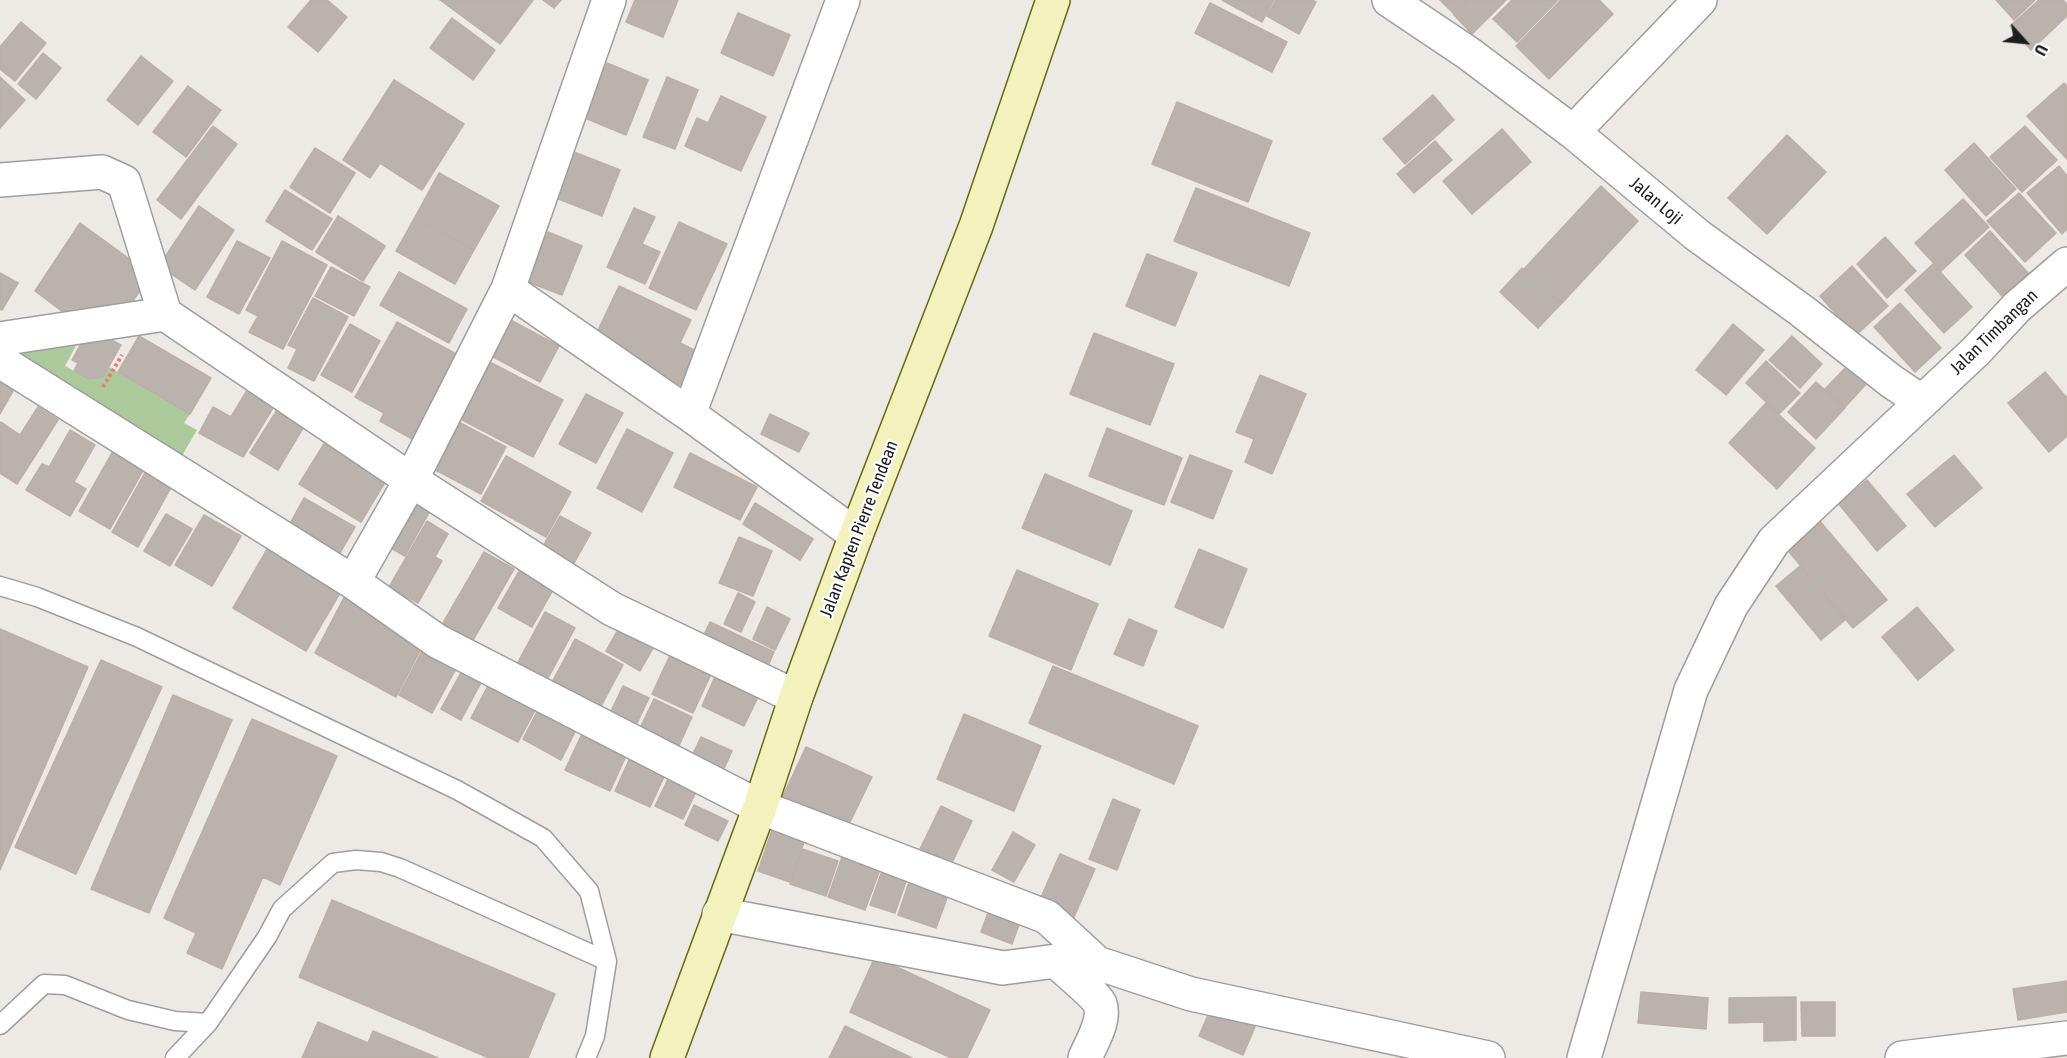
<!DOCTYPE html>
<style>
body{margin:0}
#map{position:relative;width:2067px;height:1058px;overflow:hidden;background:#ede9e4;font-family:"Asap Condensed",sans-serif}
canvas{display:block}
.north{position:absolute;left:1995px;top:12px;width:60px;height:60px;-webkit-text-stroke:4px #fff;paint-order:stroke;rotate:117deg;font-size:16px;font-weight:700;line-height:24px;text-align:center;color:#1d1d1d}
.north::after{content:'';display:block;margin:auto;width:21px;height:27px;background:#1d1d1d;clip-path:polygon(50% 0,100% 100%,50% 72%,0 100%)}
</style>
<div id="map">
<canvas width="2067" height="1058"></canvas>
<div class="north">U</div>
</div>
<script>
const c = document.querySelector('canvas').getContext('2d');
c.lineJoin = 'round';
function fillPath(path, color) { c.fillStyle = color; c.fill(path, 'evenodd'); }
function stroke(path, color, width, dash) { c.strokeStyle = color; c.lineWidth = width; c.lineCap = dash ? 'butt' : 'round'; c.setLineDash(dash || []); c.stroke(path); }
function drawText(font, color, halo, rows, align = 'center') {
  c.font = font + ' "Asap Condensed",sans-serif'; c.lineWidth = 4.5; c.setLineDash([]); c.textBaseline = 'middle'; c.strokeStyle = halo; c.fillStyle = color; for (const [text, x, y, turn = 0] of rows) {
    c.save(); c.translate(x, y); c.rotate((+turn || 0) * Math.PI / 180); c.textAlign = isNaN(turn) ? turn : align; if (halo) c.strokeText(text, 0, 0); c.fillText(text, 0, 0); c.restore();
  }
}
const forest = new Path2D(`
 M 81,336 L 65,366 L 89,379 L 103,377 L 109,367 L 190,414 L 184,423 L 197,430 L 176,466 L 22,361 L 23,349 Z`);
const building = new Path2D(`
 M 311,0 L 327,0 L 347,17 L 318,52 L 288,27 Z
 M 440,0 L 533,0 L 500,44 Z
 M 543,0 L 561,0 L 554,8 Z
 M 635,0 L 678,0 L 663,37 L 626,22 Z
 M 1222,0 L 1274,0 L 1262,22 Z
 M 1276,0 L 1312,0 L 1316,2 L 1299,34 L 1267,16 Z
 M 1440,0 L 1469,0 L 1455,15 Z
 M 1469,0 L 1506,0 L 1472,34 L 1454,15 Z
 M 1512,0 L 1558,0 L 1517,42 L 1493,19 Z
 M 1561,0 L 1599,0 L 1613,14 L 1549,79 L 1516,46 Z
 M 1996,0 L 2035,0 L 2014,20 Z
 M 2039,0 L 2063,0 L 2067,4 L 2067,16 L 2031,50 L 2010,26 Z
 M 1210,3 L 1287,42 L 1272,72 L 1195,33 Z
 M 738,13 L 790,35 L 773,76 L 721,53 Z
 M 452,18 L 495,50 L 473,80 L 430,48 Z
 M 21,22 L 46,43 L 15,81 L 0,69 L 0,47 Z
 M 43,53 L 61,68 L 36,99 L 18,84 Z
 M 141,56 L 173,81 L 138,125 L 107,100 Z
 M 607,63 L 648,80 L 626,135 L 585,118 Z
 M 0,77 L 25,100 L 0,128 Z
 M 667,77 L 698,90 L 675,149 L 643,137 Z
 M 394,80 L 464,124 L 422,190 L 380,163 L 370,178 L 343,160 Z
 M 2064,83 L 2067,86 L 2067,159 L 2027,116 Z
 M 188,86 L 221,110 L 186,157 L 153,132 Z
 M 1433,95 L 1454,120 L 1405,164 L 1383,139 Z
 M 721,96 L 766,117 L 741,171 L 685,146 L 697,118 L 708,123 Z
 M 1177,102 L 1272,141 L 1248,202 L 1152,164 Z
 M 213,126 L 237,144 L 215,173 L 191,155 Z
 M 2025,126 L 2057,160 L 2022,192 L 1990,157 Z
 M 1502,129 L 1531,162 L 1472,214 L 1443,181 Z
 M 1787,135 L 1826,172 L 1767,234 L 1728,198 Z
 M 1435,141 L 1452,160 L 1414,193 L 1397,174 Z
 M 1974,143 L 2016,189 L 1986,216 L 1945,170 Z
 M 315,148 L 355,173 L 330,213 L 290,187 Z
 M 574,152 L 620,170 L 602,216 L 556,198 Z
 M 191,155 L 215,173 L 181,219 L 157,200 Z
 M 2059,166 L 2067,176 L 2067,229 L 2062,234 L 2027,193 Z
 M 439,173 L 499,206 L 474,250 L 415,217 Z
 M 1601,186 L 1638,221 L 1562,303 L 1524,269 Z
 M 1196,188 L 1310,233 L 1289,286 L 1174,241 Z
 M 285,190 L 332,219 L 312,250 L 266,221 Z
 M 2019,193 L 2056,233 L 2025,262 L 1987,221 Z
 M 1963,199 L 1989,227 L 1941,271 L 1915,243 Z
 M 199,206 L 234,230 L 195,290 L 159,266 Z
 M 634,208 L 655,217 L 642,244 L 660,252 L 645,284 L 607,267 Z
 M 338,216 L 385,246 L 363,281 L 316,252 Z
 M 415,217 L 474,250 L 455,284 L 396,251 Z
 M 679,222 L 727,244 L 696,310 L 649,288 Z
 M 80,223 L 142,268 L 147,281 L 122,316 L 71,318 L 35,291 Z
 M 1990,231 L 2029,274 L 2003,297 L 1965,255 Z
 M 548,232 L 582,246 L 562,295 L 528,282 Z
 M 1885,237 L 1916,271 L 1887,298 L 1857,264 Z
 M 237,241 L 270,258 L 239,314 L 207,297 Z
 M 282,241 L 327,265 L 283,349 L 249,332 L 258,316 L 246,310 Z
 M 1147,254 L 1197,273 L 1175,326 L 1126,306 Z
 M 1933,264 L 1972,307 L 1944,333 L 1905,290 Z
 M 1852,266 L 1888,306 L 1855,336 L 1820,296 Z
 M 331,267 L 370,287 L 354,316 L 315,296 Z
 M 1522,268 L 1561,304 L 1538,328 L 1500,292 Z
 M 399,272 L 467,309 L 449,343 L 380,305 Z
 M 0,273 L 18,283 L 2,310 L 0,309 Z
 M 619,286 L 691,320 L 680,343 L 696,351 L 681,385 L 592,343 Z
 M 313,298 L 348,317 L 314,381 L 288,368 L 297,349 L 288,345 Z
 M 1900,303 L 1941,348 L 1915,372 L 1874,327 Z
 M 503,316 L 559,346 L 540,382 L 484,352 Z
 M 397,322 L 460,356 L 414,440 L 380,421 L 384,413 L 355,397 Z
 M 350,324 L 380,341 L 352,392 L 321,375 Z
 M 1733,324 L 1764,350 L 1726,395 L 1696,370 Z
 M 1094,333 L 1174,364 L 1150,425 L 1070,394 Z
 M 104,336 L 121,345 L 103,377 L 89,379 L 74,371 L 78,363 L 72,360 L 83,340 Z
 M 139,336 L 211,378 L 190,414 L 118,372 Z
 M 1792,336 L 1822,364 L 1800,388 L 1769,360 Z
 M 480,357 L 563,400 L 533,457 L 451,414 Z
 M 1766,361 L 1800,393 L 1779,414 L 1746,383 Z
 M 1850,363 L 1869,381 L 1845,407 L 1825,389 Z
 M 2045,372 L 2067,398 L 2067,436 L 2049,452 L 2008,403 Z
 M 0,375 L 17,384 L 0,414 Z
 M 1260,375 L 1306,394 L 1272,474 L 1245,462 L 1254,439 L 1236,432 Z
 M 1816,382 L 1845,408 L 1816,439 L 1788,412 Z
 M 249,387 L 276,403 L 243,457 L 199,433 L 213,407 L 231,417 Z
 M 586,394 L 623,413 L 596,463 L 559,444 Z
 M 1766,403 L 1815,448 L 1777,489 L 1729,443 Z
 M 38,407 L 58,420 L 17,484 L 0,473 L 0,424 L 1,422 L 20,435 Z
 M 279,407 L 306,423 L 278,470 L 250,453 Z
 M 770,414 L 809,433 L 799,452 L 761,434 Z
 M 451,418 L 506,447 L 481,494 L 426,465 Z
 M 1107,428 L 1182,458 L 1164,505 L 1089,476 Z
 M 627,429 L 673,453 L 642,512 L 597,488 Z
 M 70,430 L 95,445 L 74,482 L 86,489 L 70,516 L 26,490 L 42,464 L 49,467 Z
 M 329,436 L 390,474 L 361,522 L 299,484 Z
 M 113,451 L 144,469 L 110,529 L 79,511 Z
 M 690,453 L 757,487 L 740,520 L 674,487 Z
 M 1190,455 L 1232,471 L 1213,519 L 1171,502 Z
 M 1954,455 L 1982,488 L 1935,527 L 1907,494 Z
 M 506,456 L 571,492 L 546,537 L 481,501 Z
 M 147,469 L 173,484 L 138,547 L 112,532 Z
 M 1045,474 L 1132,511 L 1110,565 L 1022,528 Z
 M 1867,480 L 1906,526 L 1877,551 L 1839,504 Z
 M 304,498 L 355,527 L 337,558 L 287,529 Z
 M 407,498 L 430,511 L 405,556 L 382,543 Z
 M 755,503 L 813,539 L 800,560 L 743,524 Z
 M 166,514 L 192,529 L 170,566 L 144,551 Z
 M 204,515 L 241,536 L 212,586 L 175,565 Z
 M 560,516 L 591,533 L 569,572 L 538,555 Z
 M 1818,519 L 1887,600 L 1853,628 L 1785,547 Z
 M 427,521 L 448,534 L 435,557 L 442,561 L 418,603 L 389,587 Z
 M 739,537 L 772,551 L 753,596 L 719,583 Z
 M 269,546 L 343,588 L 306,651 L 233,608 Z
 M 1199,549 L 1247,569 L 1223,628 L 1175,607 Z
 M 484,552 L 514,569 L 473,640 L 443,623 Z
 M 1800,566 L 1845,620 L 1821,640 L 1776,586 Z
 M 1017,570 L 1098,604 L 1071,670 L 989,636 Z
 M 519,571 L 553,590 L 532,627 L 498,608 Z
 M 348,590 L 425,641 L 396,697 L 315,653 Z
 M 738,593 L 755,602 L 741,632 L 724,624 Z
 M 767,607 L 790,619 L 775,650 L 753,639 Z
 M 1917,607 L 1954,650 L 1918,680 L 1882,637 Z
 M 545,612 L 575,628 L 547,680 L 517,664 Z
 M 1129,619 L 1157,631 L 1143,666 L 1114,654 Z
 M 710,622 L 774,652 L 765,673 L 700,643 Z
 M 621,624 L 656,643 L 640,671 L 606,651 Z
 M 0,629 L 88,667 L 0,870 Z
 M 575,639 L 623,665 L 599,710 L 551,684 Z
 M 423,649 L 457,667 L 432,713 L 399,695 Z
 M 671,653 L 712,672 L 693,713 L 652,694 Z
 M 101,660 L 162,687 L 76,874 L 15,847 Z
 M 1053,666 L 1198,726 L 1174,784 L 1029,723 Z
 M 464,667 L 484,677 L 461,720 L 441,709 Z
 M 717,672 L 760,693 L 744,726 L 702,706 Z
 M 491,680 L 538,705 L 518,742 L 471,718 Z
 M 623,686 L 649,698 L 630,738 L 604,726 Z
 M 173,695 L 232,720 L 149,913 L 91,889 Z
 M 654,699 L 692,717 L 677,750 L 638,732 Z
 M 539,708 L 577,728 L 561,760 L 523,739 Z
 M 964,714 L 1041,746 L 1014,811 L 937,779 Z
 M 252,719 L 337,756 L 280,885 L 263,877 L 222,969 L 187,953 L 196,933 L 164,918 Z
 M 581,736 L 626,756 L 610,791 L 565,770 Z
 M 701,737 L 732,751 L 722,773 L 691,758 Z
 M 806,747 L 872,777 L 848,826 L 783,796 Z
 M 629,760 L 664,777 L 650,807 L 615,791 Z
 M 668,779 L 696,792 L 683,819 L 655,806 Z
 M 1113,799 L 1140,810 L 1117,870 L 1089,859 Z
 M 694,805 L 728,821 L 718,841 L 685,825 Z
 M 941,806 L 972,821 L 950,867 L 919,851 Z
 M 773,827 L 805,839 L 790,882 L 758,871 Z
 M 1013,832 L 1035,845 L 1014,882 L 992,870 Z
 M 802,849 L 838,861 L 826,896 L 790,884 Z
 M 844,851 L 882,864 L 865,910 L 828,897 Z
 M 1060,854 L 1095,869 L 1074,917 L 1039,902 Z
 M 884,865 L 909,873 L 895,913 L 870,905 Z
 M 911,876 L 950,890 L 936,928 L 898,915 Z
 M 332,900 L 555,994 L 528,1058 L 489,1058 L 299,977 Z
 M 990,907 L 1021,919 L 1012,944 L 981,932 Z
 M 875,957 L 990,1010 L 967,1058 L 951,1058 L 850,1012 Z
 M 2067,981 L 2067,1012 L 2018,1020 L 2013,989 Z
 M 1641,992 L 1708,998 L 1706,1029 L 1638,1023 Z
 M 1796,997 L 1796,1040 L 1764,1041 L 1764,1022 L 1729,1023 L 1729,998 Z
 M 1801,1002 L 1835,1002 L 1835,1036 L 1802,1036 Z
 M 1211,1008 L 1255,1027 L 1243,1055 L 1199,1036 Z
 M 318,1022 L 368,1043 L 373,1031 L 438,1058 L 302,1058 Z
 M 845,1026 L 912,1058 L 829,1058 Z`);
const path = new Path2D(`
 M 103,387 L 122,355`);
const service = new Path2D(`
 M 0,586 L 37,597 L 137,637 L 457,790 L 543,838 L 589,891 L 607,961 L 595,1036 L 586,1058
 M 0,1025 L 44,984 L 65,985 L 128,1010 L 175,1021 L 208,1023
 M 175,1058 L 208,1023 L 267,937 L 282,909 L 333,863 L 356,860 L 381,862 L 400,868 L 607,961`);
const minor = new Path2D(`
 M 1389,0 L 1468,53 L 1573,132 L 1697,235 L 1802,311 L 1891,381 L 1922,402
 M 1573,132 L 1700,0
 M 0,180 L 102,172 L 124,182 L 165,314 L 411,480 L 612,609 L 796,697
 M 508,289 L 689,414 L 856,535
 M 0,339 L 165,314
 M 0,361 L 353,582 L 437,641 L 760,807 L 1047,917 L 1097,963 L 1191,994 L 1488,1058
 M 689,414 L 843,0
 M 353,582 L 411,480 L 508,289 L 609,0
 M 719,914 L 1003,968 L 1056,961 C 1065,970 1096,995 1100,1004 C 1106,1021 1091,1043 1085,1058
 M 1584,1058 L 1691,690 L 1731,606 L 1774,541 L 1976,351 L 2017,307 L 2067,264
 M 1902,1058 L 2067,1038`);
const secondary = new Path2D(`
 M 667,1058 L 760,807 L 796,697 L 856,535 L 976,226 L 1053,0`);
const streetNames = [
 ["Jalan Loji",1656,201,40],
 ["Jalan Timbangan",1994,332,-44],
 ["Jalan Kapten Pierre Tendean",859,529,-69]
];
fillPath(forest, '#acc99c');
fillPath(building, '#bab2ad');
stroke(building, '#bdafa7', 1.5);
stroke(service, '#9e9e9e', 21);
stroke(minor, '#9e9e9e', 36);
stroke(secondary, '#66690f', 36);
stroke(path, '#ec7975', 4, [3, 3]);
stroke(service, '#fff', 18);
stroke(minor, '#fff', 33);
stroke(secondary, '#f3f2bc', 33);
drawText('18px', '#1d1d1d', '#fff', streetNames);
</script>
